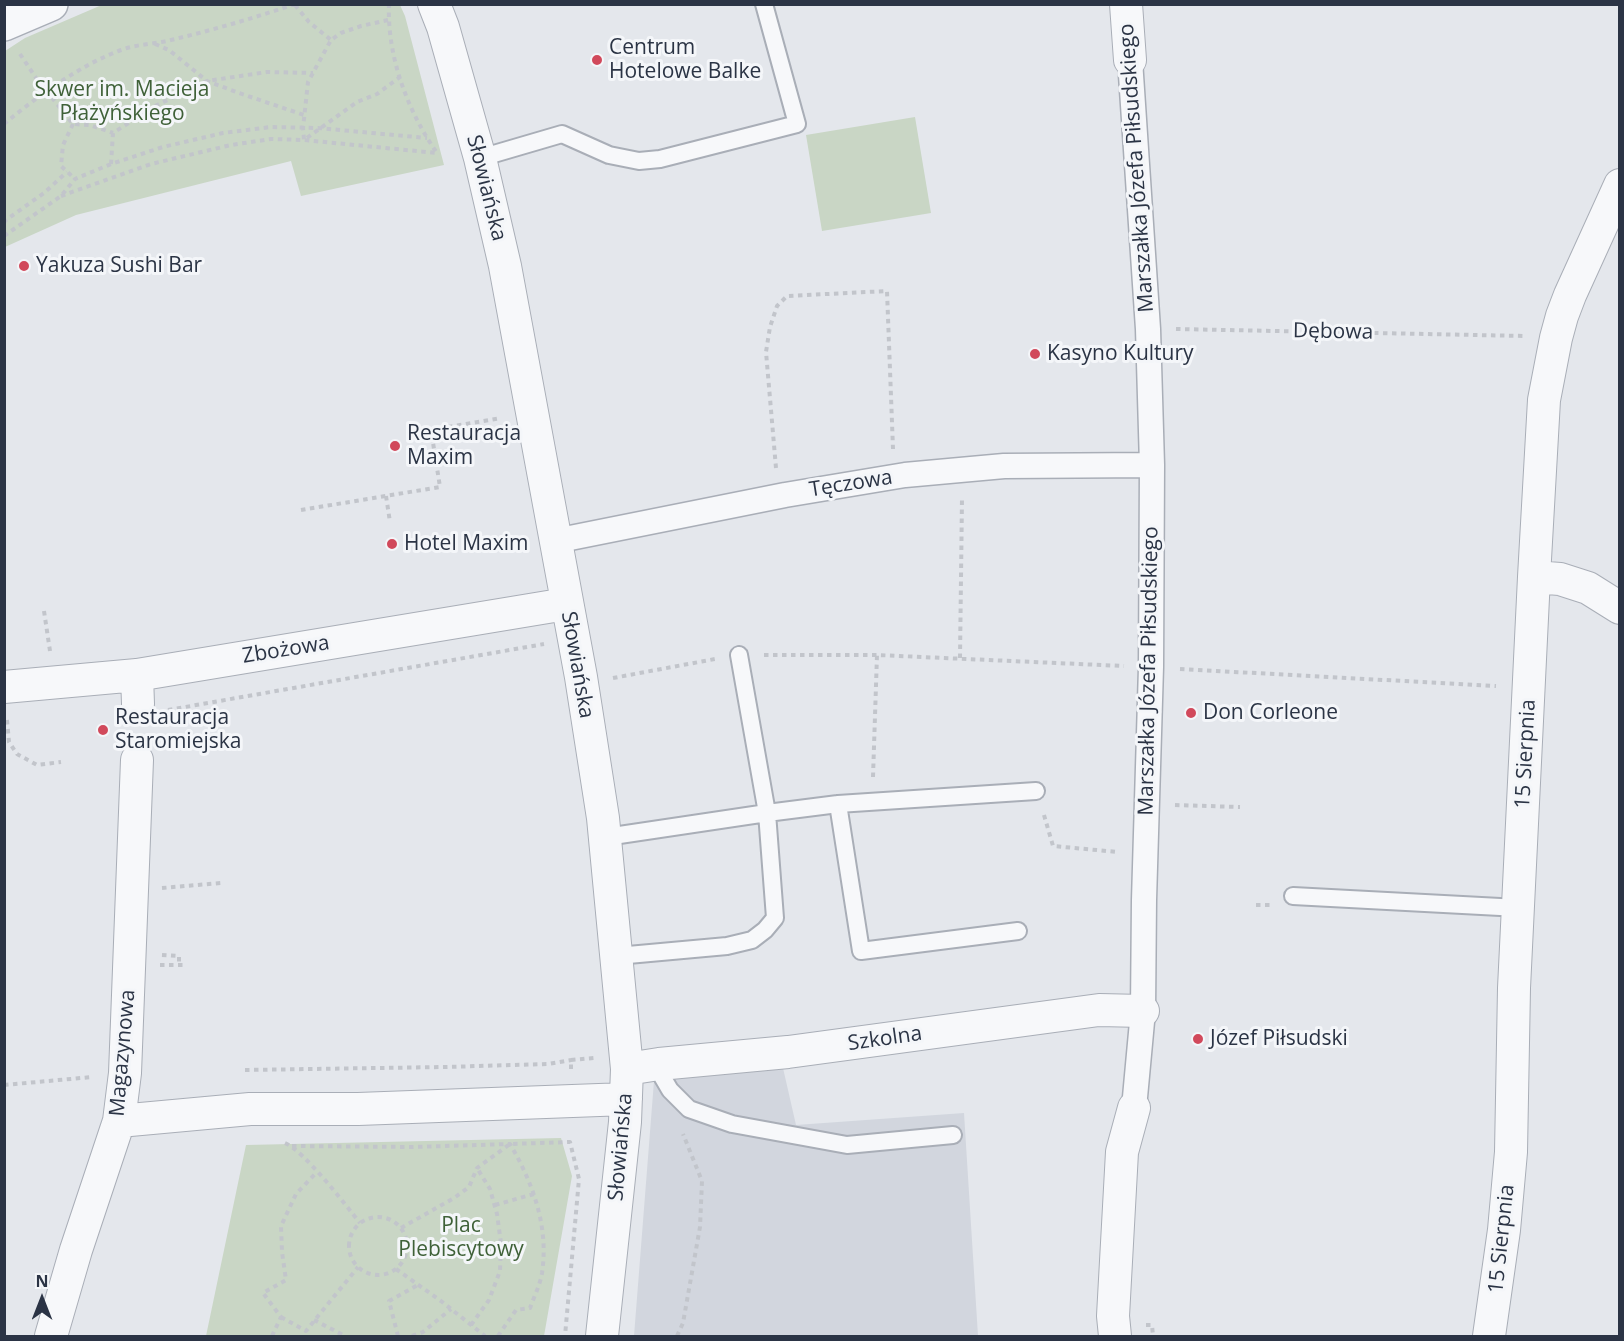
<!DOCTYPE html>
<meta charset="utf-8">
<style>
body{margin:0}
#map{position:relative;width:1624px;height:1341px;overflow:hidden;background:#e4e7ec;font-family:"Open Sans",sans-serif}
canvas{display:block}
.frame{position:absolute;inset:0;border:6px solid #2b3445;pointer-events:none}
.north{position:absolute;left:12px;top:1269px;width:60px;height:60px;-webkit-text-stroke:4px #f4f6f9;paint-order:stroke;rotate:0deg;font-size:16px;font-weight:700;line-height:24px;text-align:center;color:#2b3445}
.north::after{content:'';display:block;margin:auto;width:21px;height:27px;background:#2b3445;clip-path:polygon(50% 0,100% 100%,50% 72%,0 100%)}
</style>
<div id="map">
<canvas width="1624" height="1341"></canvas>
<div class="frame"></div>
<div class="north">N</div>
</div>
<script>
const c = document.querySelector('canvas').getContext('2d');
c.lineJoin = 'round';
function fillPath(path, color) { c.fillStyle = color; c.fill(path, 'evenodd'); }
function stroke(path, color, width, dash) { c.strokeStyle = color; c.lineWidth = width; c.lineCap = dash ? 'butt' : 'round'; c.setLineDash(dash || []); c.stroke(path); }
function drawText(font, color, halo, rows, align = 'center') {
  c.font = font + ' "Open Sans",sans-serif'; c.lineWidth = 6; c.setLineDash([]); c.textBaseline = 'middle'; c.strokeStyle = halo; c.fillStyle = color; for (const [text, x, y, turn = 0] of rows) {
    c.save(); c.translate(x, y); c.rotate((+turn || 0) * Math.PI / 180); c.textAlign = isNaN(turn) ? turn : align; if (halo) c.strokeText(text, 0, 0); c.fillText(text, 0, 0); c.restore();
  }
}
const built = new Path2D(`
 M 783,1068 L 796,1125 L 964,1113 L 978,1336 L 634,1336 L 654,1081 Z`);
const green = new Path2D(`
 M 104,4 L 400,5 L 405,16 L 444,165 L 301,196 L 291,161 L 76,215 L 5,247 L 5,51 L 25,38 Z
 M 915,117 L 931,213 L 822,231 L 806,135 Z
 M 561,1138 L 572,1176 L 544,1336 L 206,1336 L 246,1145 Z`);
const path = new Path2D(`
 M 295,5 L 309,22 L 331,40
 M 388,20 L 361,26 L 341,33 L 331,40 L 308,82 L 303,128 L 304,140 L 357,102 L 377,94 L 400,77
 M 155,44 L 169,50 L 207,81 L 239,93 L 304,115
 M 20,54 L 36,78 L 73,124 L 90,125 L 113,133
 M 4,124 C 38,96 80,65 121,50 C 137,44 155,44 171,40 C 213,30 254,18 295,4
 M 73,124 L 63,145 L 61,166 L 75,179
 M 111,164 L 113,133 L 155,106 L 207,81 L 267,72 L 313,73
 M 61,196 L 151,164 L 231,145 L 271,139 L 304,140 L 437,153 C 407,110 387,56 389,4
 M 4,223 L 6,220 L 44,193 L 67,172
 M 4,236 L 61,196 L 75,179 L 111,164 L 163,147 L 223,133 L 271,127 L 318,128 L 427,138
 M 1176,329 L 1525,336
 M 419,433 L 431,430
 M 776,468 L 766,352 L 770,327 L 777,306 L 787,296 L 887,291 L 893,449
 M 386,496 L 390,522
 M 301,510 L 440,487 L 431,430 L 501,418
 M 44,611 L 50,651
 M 764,655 L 877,655
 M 960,658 L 962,498
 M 1180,669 L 1496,686
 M 613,678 L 715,659
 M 168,710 L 544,644
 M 7,720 L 9,742 L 17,754 L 37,765 L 61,762
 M 873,777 L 877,655 L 1124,666
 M 1175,805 L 1240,807
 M 1044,815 L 1053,846 L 1118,852
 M 162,888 L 221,883
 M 1256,905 L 1271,905
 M 162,955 L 179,956 L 179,965
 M 160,965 L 187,965
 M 571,1069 L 571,1060 L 594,1058
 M 245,1070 L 444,1067 L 548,1064 L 571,1060
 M 4,1085 L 92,1077
 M 285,1143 C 305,1152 344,1203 360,1223
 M 292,1146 L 413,1147 L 510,1144 C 533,1183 549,1227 542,1273 C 540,1285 534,1297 530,1308 L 516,1310 L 498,1336
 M 495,1205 L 534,1194
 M349 1246a29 29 0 1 1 58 0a29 29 0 1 1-58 0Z
 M 401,1228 L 454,1198 L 469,1187 L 477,1168 L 510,1144 L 570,1142 L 579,1179 L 565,1336
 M 396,1269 L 441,1301 L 485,1336
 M 281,1317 L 306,1331 L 358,1267
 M 314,1320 L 345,1336
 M 471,1325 L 489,1300 L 500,1271 L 501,1243 L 497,1214 L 490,1189 L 477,1168
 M 1146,1325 L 1152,1325 L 1153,1336
 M 272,1336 L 281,1317 L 263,1293 L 286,1280 L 282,1252 L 281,1226 L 296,1194 L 317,1172
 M 398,1336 L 389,1301 L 418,1285
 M 412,1336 L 423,1332 L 451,1309
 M 677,1336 L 683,1323 L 700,1227 L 702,1181 L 683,1134`);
const service = new Path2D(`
 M 480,158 L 562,134 L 609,155 L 639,161 L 660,159 L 797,124 L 764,4
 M 838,804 L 861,951 L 1018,931
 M 606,837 L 767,813 L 739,655
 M 1293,896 L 1519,908
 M 617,956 L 727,946 L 752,940 L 765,930 L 775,918 L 767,813 L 838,804 L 1036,791
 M 659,1064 L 663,1078 L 670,1090 L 689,1109 L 732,1124 L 847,1145 L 953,1135`);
const pedestrian = new Path2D(`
 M 1130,60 L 1148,329 L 1152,465 L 1151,667 L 1144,900 L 1143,1011 L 1134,1108
 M 555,541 L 785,495 L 905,475 L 1004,466 L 1152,465`);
const minor = new Path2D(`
 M 434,4 L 443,27 L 480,158 L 505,266 L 581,677 L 603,818 L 627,1069 L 625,1122 L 602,1336
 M 1126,4 L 1130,60
 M 1534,577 L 1560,579 L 1588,588 L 1620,608
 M 137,675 L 138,704
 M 4,687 L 137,675 L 566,604
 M 627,1069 L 659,1064 L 788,1052 L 1099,1010 L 1143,1011
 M 119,1121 L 250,1109 L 358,1109 L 626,1099
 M 51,1336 L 76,1250 L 119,1121 L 125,1073 L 137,760
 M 1115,1336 L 1113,1316 L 1122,1152 L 1134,1108
 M 1489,1336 L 1504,1230 L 1511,1152 L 1514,988 L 1534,577 L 1544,400 L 1556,338 L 1562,316 L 1570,295 L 1620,185`);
const tertiary = new Path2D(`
 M 4,24 L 51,4`);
const markers = [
 [597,60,6,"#d1495b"],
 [24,266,6,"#d1495b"],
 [1035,354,6,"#d1495b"],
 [395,446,6,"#d1495b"],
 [392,544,6,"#d1495b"],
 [1191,713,6,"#d1495b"],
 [103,730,6,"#d1495b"],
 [1198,1039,6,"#d1495b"]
];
const poiNames = [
 ["Centrum",609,48],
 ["Hotelowe Balke",609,72],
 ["Yakuza Sushi Bar",36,266],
 ["Kasyno Kultury",1047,354],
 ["Restauracja",407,434],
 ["Maxim",407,458],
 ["Hotel Maxim",404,544],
 ["Don Corleone",1203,713],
 ["Restauracja",115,718],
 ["Staromiejska",115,742],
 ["Józef Piłsudski",1210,1039]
];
const parkNames = [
 ["Skwer im. Macieja",122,90],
 ["Płażyńskiego",122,114],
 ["Plac",461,1226],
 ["Plebiscytowy",461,1250]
];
const streetNames = [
 ["Marszałka Józefa Piłsudskiego",1137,168,-94],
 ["Słowiańska",486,188,76],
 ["Dębowa",1333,332,1],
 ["Tęczowa",851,484,-9],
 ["Zbożowa",286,650,-9],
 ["Słowiańska",577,665,80],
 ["Marszałka Józefa Piłsudskiego",1149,671,-89],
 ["15 Sierpnia",1526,754,-87],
 ["Szkolna",885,1039,-8],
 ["Magazynowa",123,1053,-85],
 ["Słowiańska",621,1147,-85],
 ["15 Sierpnia",1502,1239,-84]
];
fillPath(built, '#d2d6de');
fillPath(green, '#c9d6c5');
stroke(service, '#a9aeb7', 20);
stroke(pedestrian, '#a9aeb7', 27);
stroke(minor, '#a9aeb7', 34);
stroke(tertiary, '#a9aeb7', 36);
stroke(path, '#c2c5cb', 4, [4.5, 4.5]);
stroke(service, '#f7f8fa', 16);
stroke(pedestrian, '#f7f8fa', 24);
stroke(minor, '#f7f8fa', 32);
stroke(tertiary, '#f7f8fa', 33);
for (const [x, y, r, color] of markers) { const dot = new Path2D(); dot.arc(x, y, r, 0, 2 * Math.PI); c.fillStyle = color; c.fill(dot); stroke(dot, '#f4f6f9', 2); }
drawText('21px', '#2b3445', '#f4f6f9', poiNames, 'left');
drawText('21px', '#3f6138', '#f4f6f9', parkNames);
drawText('21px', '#2b3445', '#f4f6f9', streetNames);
</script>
